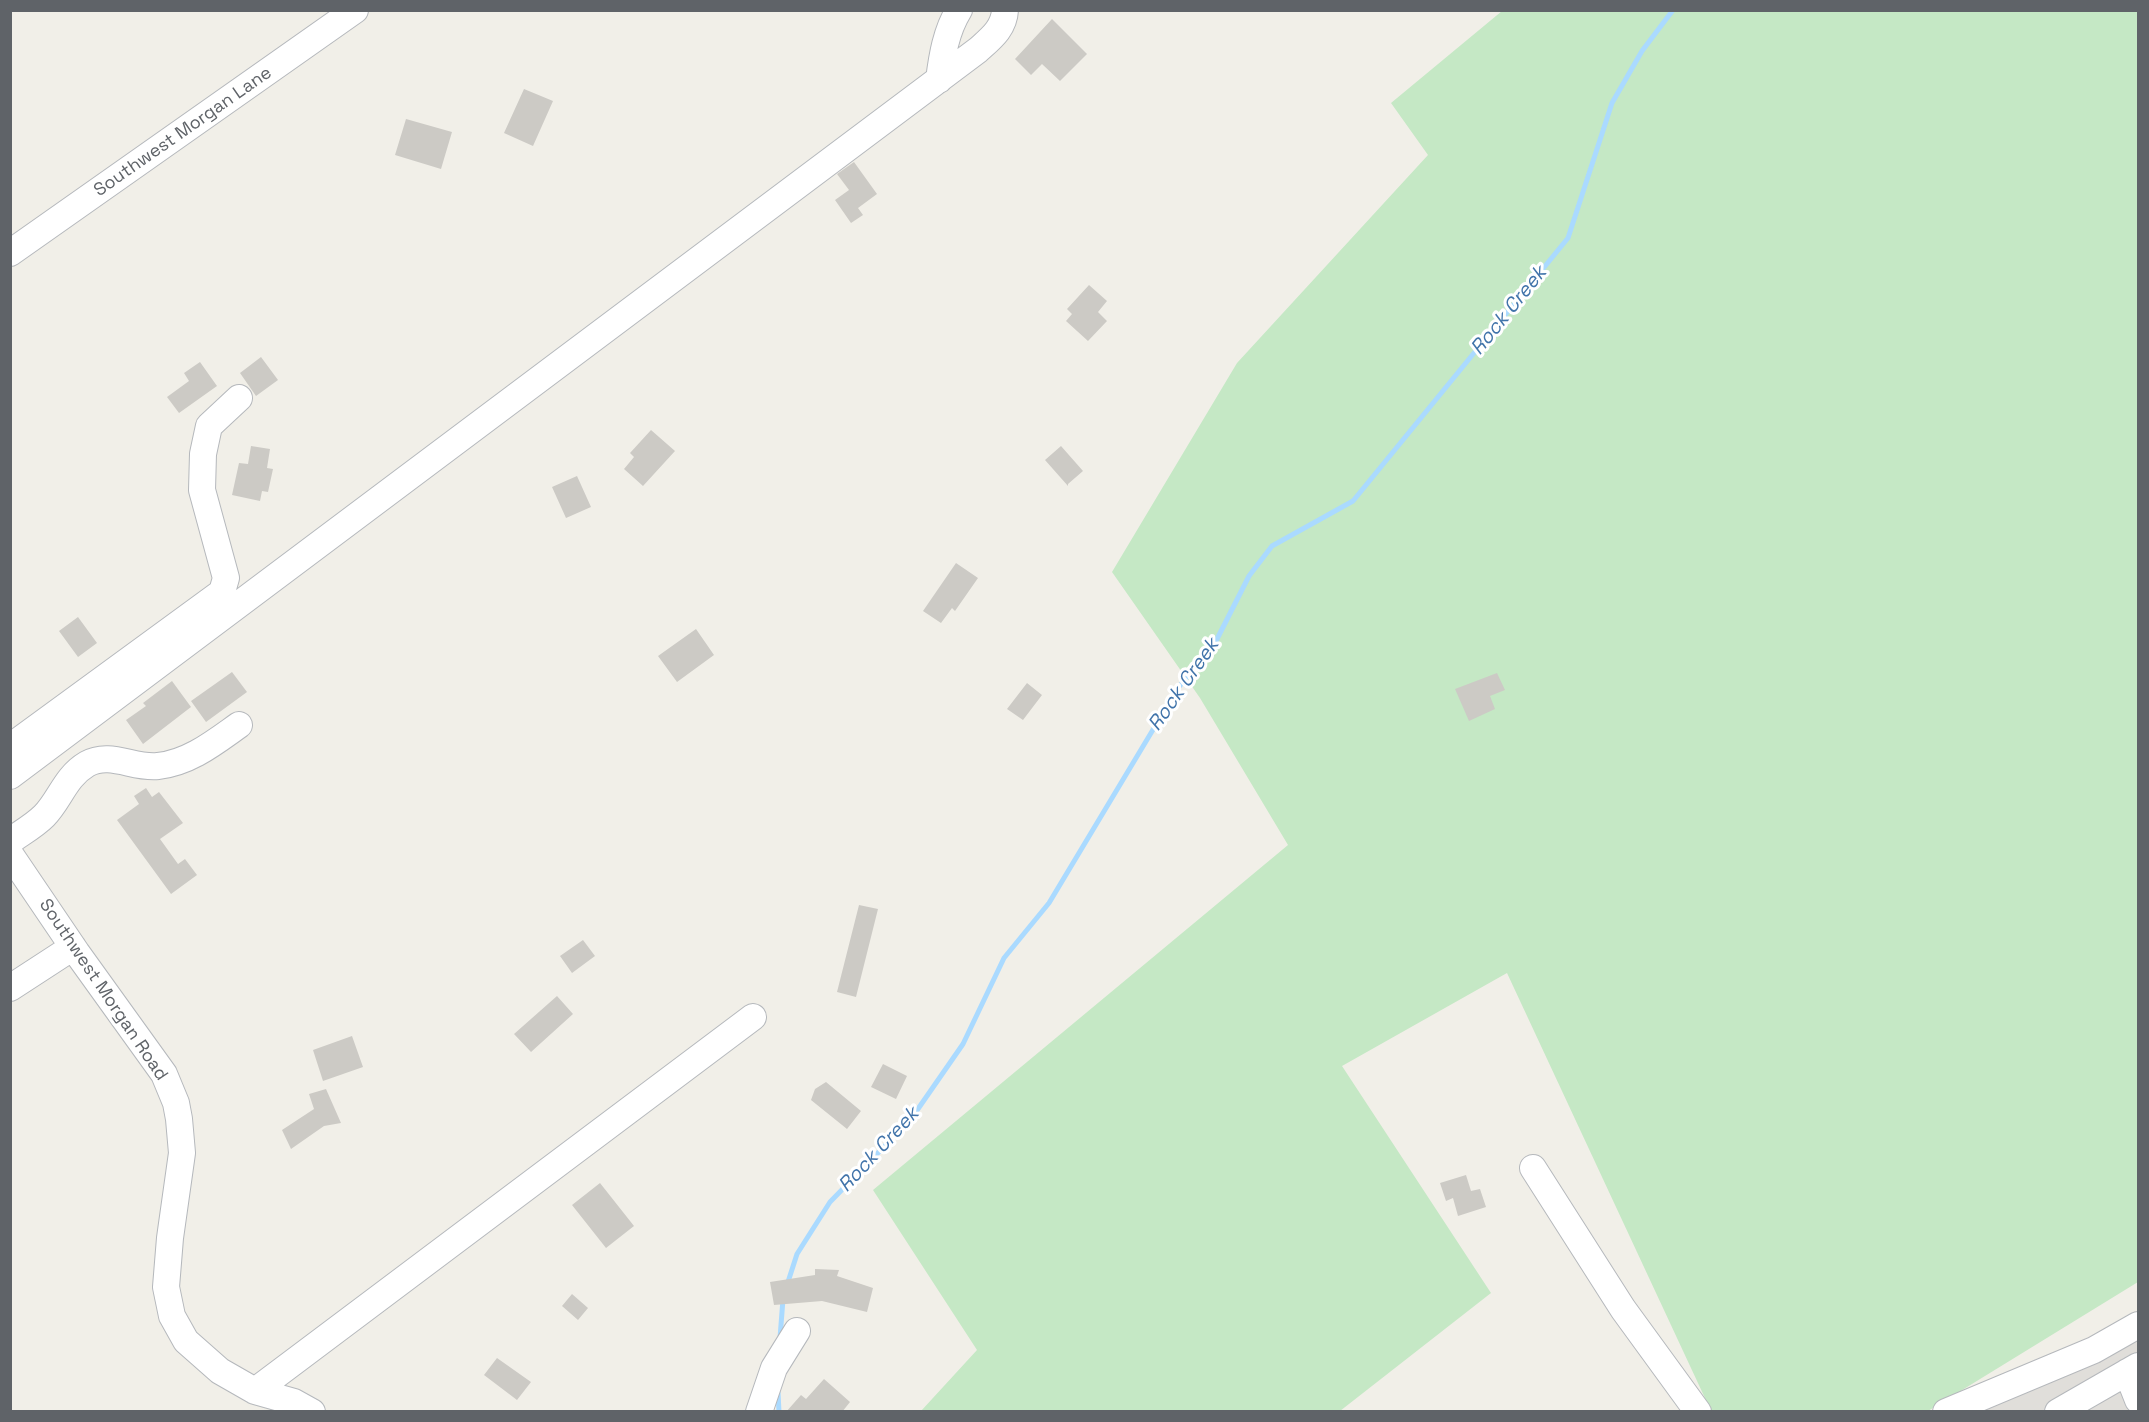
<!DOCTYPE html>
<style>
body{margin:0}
#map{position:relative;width:2149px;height:1422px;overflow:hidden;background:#f1efe8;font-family:"Space Grotesk",sans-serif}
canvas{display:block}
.frame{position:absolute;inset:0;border:12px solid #5f6368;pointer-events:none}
</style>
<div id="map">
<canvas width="2149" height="1422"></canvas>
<div class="frame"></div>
</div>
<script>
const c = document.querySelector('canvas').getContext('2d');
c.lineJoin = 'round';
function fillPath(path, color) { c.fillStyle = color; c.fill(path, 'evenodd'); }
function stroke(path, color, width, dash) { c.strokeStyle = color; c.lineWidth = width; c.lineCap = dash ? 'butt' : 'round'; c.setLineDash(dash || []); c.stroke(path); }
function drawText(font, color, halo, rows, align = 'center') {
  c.font = font + ' "Space Grotesk",sans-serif'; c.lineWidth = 6; c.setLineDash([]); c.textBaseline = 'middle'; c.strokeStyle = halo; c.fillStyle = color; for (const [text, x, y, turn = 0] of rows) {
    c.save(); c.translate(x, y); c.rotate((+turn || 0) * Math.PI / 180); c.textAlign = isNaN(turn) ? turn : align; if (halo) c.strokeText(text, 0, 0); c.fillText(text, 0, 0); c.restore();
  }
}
const industrial = new Path2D(`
 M 2138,1340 L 2138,1411 L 1976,1411 Z`);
const green = new Path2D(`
 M 1502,11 L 2138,11 L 2138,1282 L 1928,1411 L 1711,1411 L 1507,973 L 1342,1066 L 1491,1293 L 1340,1411 L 921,1411 L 977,1350 L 873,1190 L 1288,845 L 1200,698 L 1112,572 L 1237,363 L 1428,155 L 1391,103 Z`);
const stream = new Path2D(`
 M 787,1285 L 797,1254 L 830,1202 L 911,1119 L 963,1044 L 1004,958 L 1049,903 L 1178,688 L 1215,643 L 1249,576 L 1272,546 L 1353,501 L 1568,238 L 1612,103 L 1642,51 L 1673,10
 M 780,1338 L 783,1299
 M 778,1392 L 779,1412`);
const building = new Path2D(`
 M 1052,19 L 1087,54 L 1060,81 L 1042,64 L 1031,75 L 1015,59 Z
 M 524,89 L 553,101 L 533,146 L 504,133 Z
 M 406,119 L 452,132 L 441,169 L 395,155 Z
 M 854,162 L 877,194 L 858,208 L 863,215 L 851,223 L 835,200 L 849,190 L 837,174 Z
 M 1089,285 L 1107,301 L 1098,312 L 1107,321 L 1088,341 L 1066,321 L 1072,314 L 1067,309 Z
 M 261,357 L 278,380 L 256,396 L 240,373 Z
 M 200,362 L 217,386 L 179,413 L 167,397 L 189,381 L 184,373 Z
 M 651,430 L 675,451 L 643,486 L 624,469 L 634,457 L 630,453 Z
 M 251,446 L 270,449 L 267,468 L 273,469 L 268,492 L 262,491 L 260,501 L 232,495 L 239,463 L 248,464 Z
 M 1061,446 L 1083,471 L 1068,484 L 1068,486 L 1045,460 Z
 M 577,476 L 591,507 L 566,518 L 552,487 Z
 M 956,563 L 978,578 L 955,611 L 952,608 L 941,623 L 923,611 Z
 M 78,617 L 97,643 L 78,657 L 59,631 Z
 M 696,629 L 714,655 L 677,682 L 658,656 Z
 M 232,672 L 247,692 L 206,722 L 191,701 Z
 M 1497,673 L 1505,690 L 1490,696 L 1495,709 L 1469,721 L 1455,689 Z
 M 172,681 L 191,707 L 143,744 L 126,720 L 146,706 L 143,703 Z
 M 1027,683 L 1042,695 L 1023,720 L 1007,709 Z
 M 146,788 L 152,797 L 159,792 L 183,823 L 160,839 L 178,864 L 185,859 L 197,875 L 171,894 L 117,820 L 139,804 L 134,796 Z
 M 859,905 L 878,909 L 856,997 L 837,992 Z
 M 583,940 L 595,956 L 572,973 L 560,956 Z
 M 557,996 L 573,1014 L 531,1052 L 514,1034 Z
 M 352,1036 L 363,1067 L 323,1081 L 313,1050 Z
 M 883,1064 L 907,1076 L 896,1099 L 871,1087 Z
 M 826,1082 L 861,1111 L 847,1129 L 811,1100 L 815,1089 Z
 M 326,1089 L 341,1123 L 324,1126 L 291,1149 L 282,1130 L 314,1109 L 309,1094 Z
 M 1466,1175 L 1471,1191 L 1480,1189 L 1486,1207 L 1458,1216 L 1453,1198 L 1446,1201 L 1440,1183 Z
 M 600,1183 L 634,1226 L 606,1248 L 572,1205 Z
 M 815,1269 L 839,1270 L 837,1276 L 873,1288 L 867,1312 L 822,1301 L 774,1305 L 770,1282 L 815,1275 Z
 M 572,1294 L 588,1308 L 578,1320 L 562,1306 Z
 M 497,1358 L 531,1382 L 517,1400 L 484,1375 Z
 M 824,1379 L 850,1402 L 842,1412 L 786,1412 L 801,1395 L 806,1399 Z`);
const minor = new Path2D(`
 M 939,80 C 942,56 946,31 959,10
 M 10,253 L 355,10
 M 10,747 L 222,592 L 226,578 L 202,490 L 203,454 L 209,426 L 239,398
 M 10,776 L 978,50 C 990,39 1004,29 1005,10
 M 10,841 C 21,833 34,826 44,816 C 60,800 65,777 87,764 C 110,751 134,769 158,766 C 189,763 215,742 239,725
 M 10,854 L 77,953 L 164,1074 L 176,1103 L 179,1119 L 182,1153 L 170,1238 L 166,1287 L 172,1316 L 186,1341 L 220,1371 L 255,1391 L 294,1402 L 312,1412
 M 10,988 L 73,947
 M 1533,1168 L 1623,1309 L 1698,1412
 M 2127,1372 L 2138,1400
 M 255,1391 L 753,1017
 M 759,1412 L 774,1368 L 797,1331
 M 1946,1412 L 2094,1350 L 2138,1325
 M 2058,1412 L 2138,1366`);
const streetNames = [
 ["Southwest Morgan Lane",183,132,-35],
 ["Southwest Morgan Road",103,990,56]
];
const waterNames = [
 ["Rock Creek",1509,311,-51],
 ["Rock Creek",1184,685,-55],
 ["Rock Creek",879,1150,-47]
];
fillPath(industrial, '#e0deda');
fillPath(green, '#c5e8c5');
stroke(stream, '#aadaff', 5);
fillPath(building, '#cccac5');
stroke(minor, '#b5b8bc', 28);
stroke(minor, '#fff', 26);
drawText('18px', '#5f6368', '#fff', streetNames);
drawText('italic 20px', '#4174aa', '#fff', waterNames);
</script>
